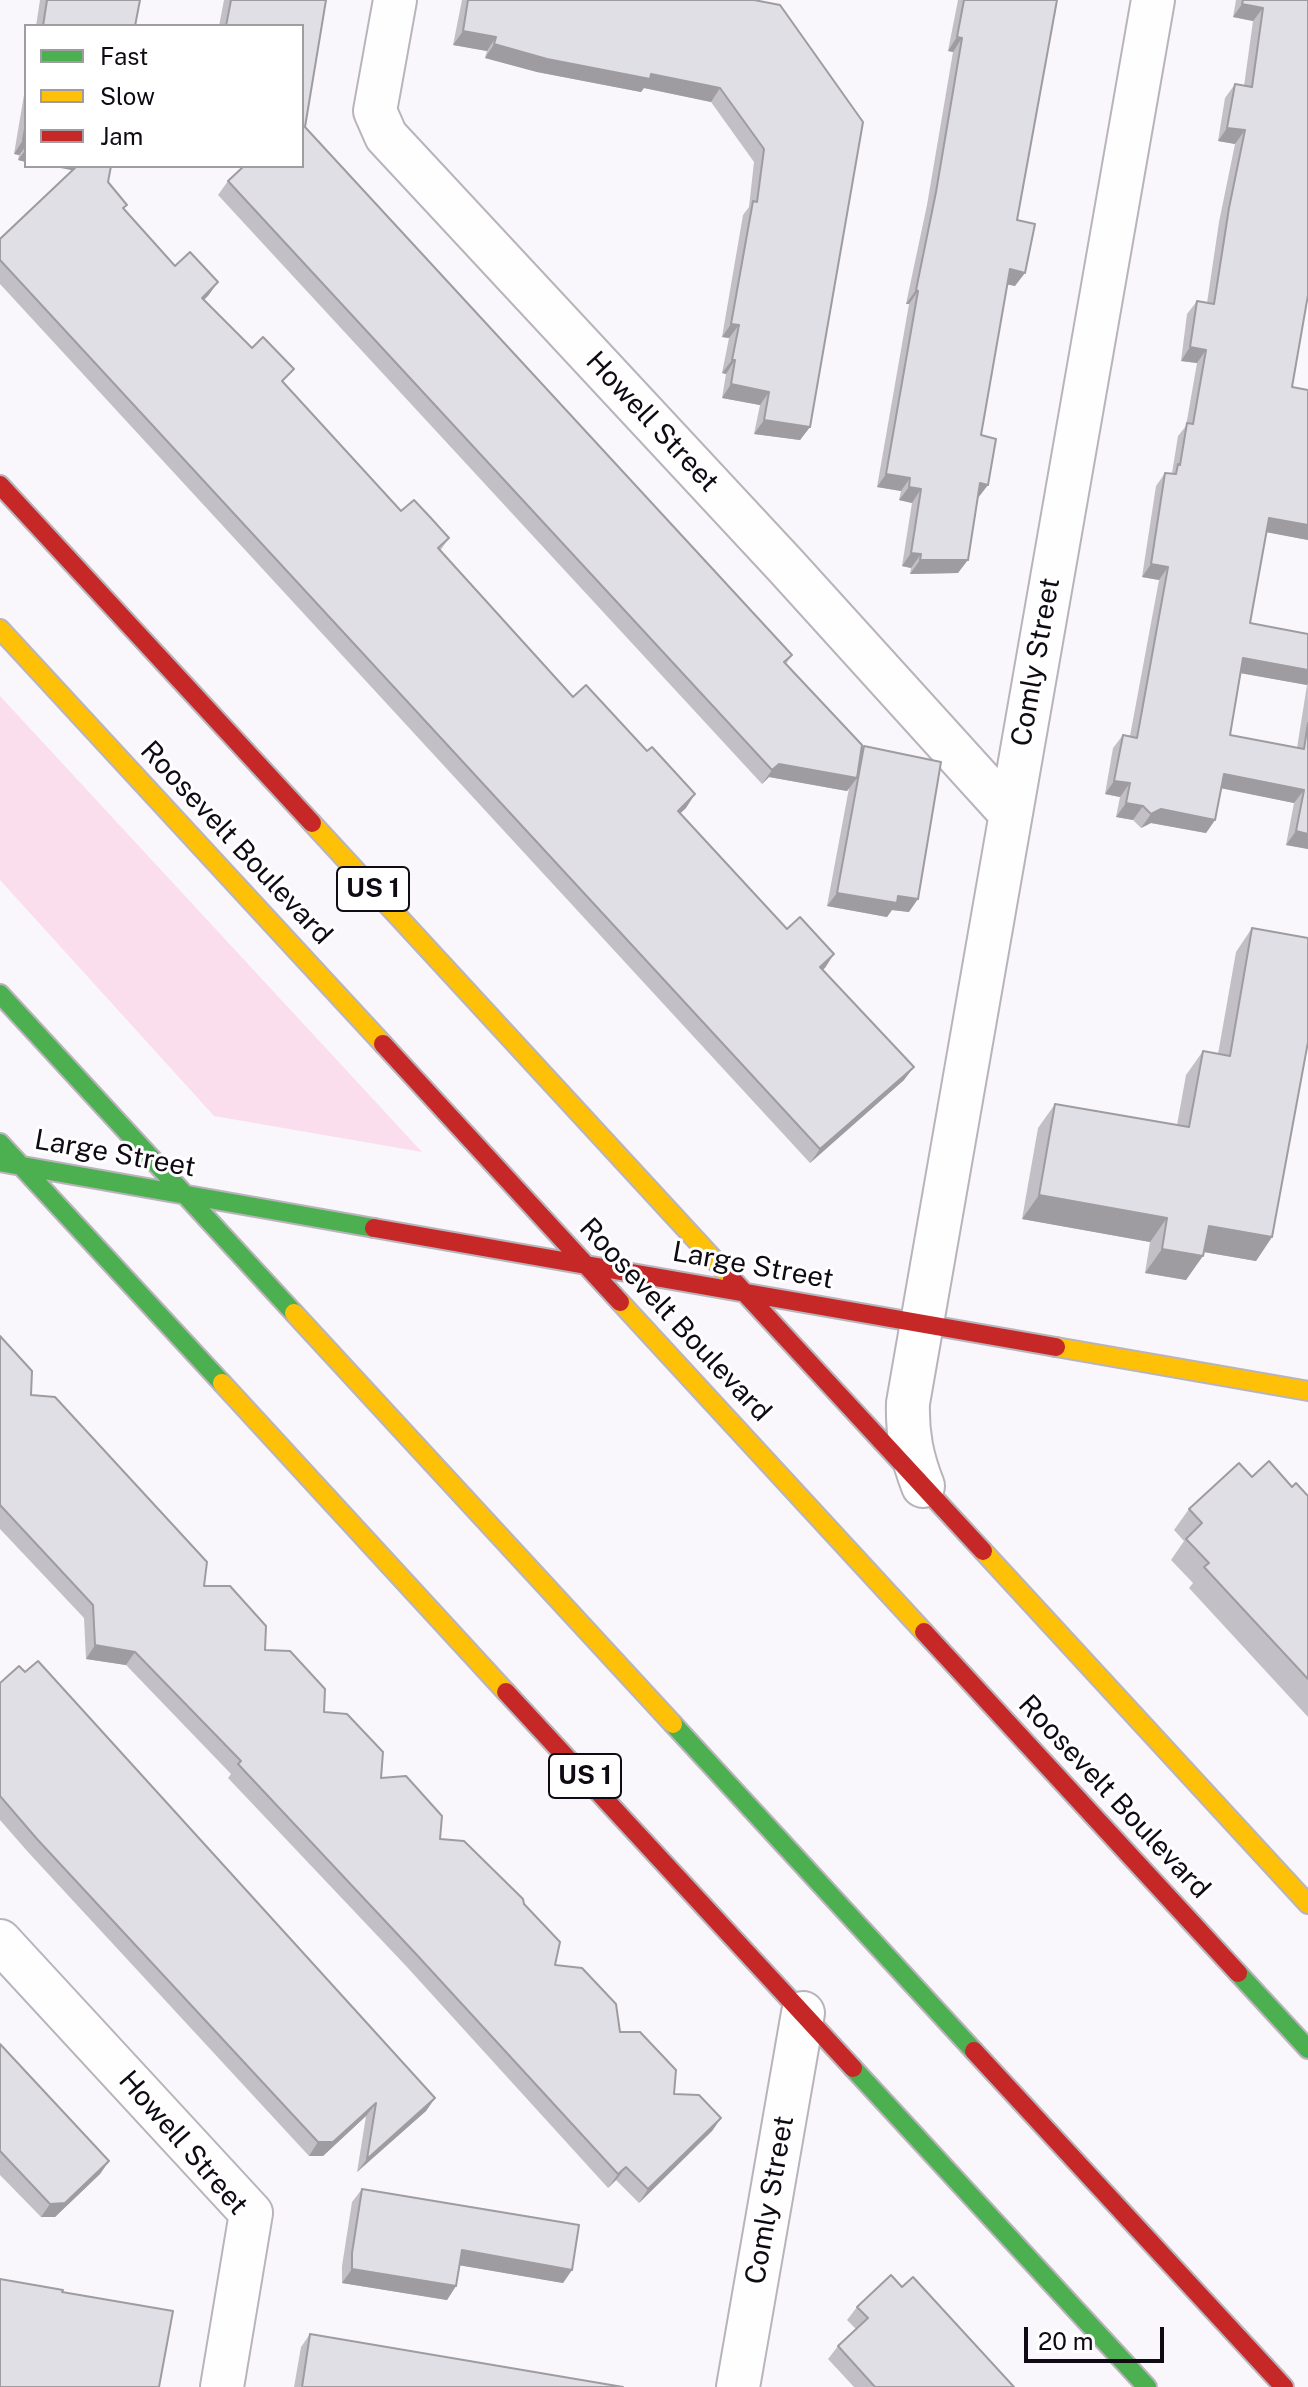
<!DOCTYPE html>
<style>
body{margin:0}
#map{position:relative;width:1308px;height:2387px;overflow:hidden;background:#f9f7fb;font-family:"Public Sans",sans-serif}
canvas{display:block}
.legend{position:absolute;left:24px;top:24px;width:280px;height:144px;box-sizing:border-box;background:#fff;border:2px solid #9f9da1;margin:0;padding:10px 14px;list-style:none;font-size:24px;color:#0f0a13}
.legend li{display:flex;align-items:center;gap:16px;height:40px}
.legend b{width:40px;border:2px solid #9f9da1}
.scale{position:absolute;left:1024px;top:2327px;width:140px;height:36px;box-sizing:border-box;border:4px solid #0f0a13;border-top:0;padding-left:10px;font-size:24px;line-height:28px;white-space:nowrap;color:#0f0a13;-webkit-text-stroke:6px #fff;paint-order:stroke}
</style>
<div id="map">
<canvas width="1308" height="2387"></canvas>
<ul class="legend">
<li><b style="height:10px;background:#4caf50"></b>Fast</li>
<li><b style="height:10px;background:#ffc107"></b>Slow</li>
<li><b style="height:10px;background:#c62828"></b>Jam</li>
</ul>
<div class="scale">20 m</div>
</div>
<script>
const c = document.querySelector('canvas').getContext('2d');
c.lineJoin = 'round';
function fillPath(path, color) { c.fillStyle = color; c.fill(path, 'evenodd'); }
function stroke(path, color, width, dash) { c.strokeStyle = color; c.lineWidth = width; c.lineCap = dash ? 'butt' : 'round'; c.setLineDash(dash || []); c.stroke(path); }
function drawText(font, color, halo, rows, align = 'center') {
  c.font = font + ' "Public Sans",sans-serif'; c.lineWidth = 6; c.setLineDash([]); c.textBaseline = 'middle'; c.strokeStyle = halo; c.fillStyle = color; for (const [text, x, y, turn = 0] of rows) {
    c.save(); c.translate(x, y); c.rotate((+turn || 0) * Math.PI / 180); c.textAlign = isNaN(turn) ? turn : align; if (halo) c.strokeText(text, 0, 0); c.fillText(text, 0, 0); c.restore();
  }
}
const green = new Path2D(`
 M 0,696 L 422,1152 L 214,1116 L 0,880 Z`);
const street = new Path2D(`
 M 395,0 L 375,111 L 386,136 L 786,566 L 1010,813
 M 923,1486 C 912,1458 907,1434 908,1403 L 1153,0
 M 0,1941 L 251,2213 L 222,2387
 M 738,2387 L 803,2013`);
const fast = new Path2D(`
 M 0,994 L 294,1313
 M 0,1143 L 222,1383
 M 0,1162 L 374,1228
 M 673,1724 L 974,2051
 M 1238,1973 L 1308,2049
 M 853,2068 L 1147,2387`);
const slow = new Path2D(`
 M 0,629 L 383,1044
 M 312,823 L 732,1279
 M 620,1302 L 924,1632
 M 294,1313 L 673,1724
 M 1056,1347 L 1308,1391
 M 222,1383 L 506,1692
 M 983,1551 L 1308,1904`);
const jam = new Path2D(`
 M 0,485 L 312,823
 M 383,1044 L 620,1302
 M 374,1228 L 1056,1347
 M 732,1279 L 983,1551
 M 924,1632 L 1238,1973
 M 506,1692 L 853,2068
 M 974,2051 L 1284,2387`);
const wall = new Path2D(`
 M 40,0 L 140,0 L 135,26 L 36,26 Z
 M 224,0 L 326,0 L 305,127 L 792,655 L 786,664 L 862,749 L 864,746 L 909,912 L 892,910 L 887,917 L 827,906 L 849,788 L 847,791 L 769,777 L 762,784 L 218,195 L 228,181 L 302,166 L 302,26 L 219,26 Z
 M 462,0 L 754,0 L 810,427 L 800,440 L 754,434 L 760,405 L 722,398 L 726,374 L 722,373 L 729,338 L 722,337 L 743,215 L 749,207 L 754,162 L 711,102 L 644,88 L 641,92 L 537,72 L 485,58 L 487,51 L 453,45 Z
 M 958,0 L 1057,0 L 1017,220 L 1015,286 L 1007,284 L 981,435 L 988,485 L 977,498 L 958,573 L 910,574 L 911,568 L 902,566 L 912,503 L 899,500 L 901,491 L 877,487 L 909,304 L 906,304 L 927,205 L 953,52 L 948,51 Z
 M 1236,0 L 1308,0 L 1292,387 L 1308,390 L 1308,540 L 1267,532 L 1250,623 L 1308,634 L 1308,849 L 1286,845 L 1294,803 L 1221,788 L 1215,820 L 1206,833 L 1151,823 L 1141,828 L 1133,820 L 1116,817 L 1120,797 L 1105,794 L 1113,748 L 1123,735 L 1130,736 L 1159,580 L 1142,577 L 1156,486 L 1165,473 L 1172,473 L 1178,436 L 1186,426 L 1197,363 L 1181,361 L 1187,314 L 1197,301 L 1207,303 L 1219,222 L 1235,144 L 1218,141 L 1225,98 L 1235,84 L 1244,86 L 1253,21 L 1233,17 ZM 1241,673 L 1307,685 L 1297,748 L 1230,735 Z
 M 26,83 L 26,162 L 18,160 L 19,155 L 14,154 Z
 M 111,166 L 108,182 L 124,209 L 175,266 L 218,282 L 204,300 L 284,383 L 401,511 L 449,538 L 440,551 L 573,697 L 686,808 L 680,813 L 787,929 L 834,954 L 822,970 L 904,1080 L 810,1163 L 0,284 L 0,239 L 72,170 Z
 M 1252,928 L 1272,1237 L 1256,1261 L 1204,1252 L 1186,1280 L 1145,1273 L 1150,1242 L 1022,1219 L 1038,1128 L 1055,1104 L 1177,1125 L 1186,1075 L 1203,1051 L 1218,1054 L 1236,952 Z
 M 0,1336 L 31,1395 L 204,1586 L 324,1712 L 381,1778 L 440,1839 L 524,1904 L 555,1965 L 620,2032 L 674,2094 L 721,2118 L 712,2131 L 639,2203 L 616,2180 L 608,2188 L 407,1967 L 228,1778 L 231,1774 L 126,1665 L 86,1659 L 84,1618 L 0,1529 Z
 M 1252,1477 L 1292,1487 L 1308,1496 L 1308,1717 L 1189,1588 L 1193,1583 L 1171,1560 L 1184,1541 L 1174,1530 L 1189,1509 Z
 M 0,1683 L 435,2098 L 426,2111 L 357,2172 L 366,2116 L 323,2156 L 309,2156 L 28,1852 L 0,1820 Z
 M 0,2044 L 109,2161 L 100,2174 L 55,2217 L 41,2217 L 0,2175 Z
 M 362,2189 L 572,2270 L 563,2283 L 459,2265 L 456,2286 L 447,2300 L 342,2283 L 342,2266 L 352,2202 Z
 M 902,2287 L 1014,2387 L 854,2387 L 828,2359 L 838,2346 L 856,2329 L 847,2320 L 857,2307 Z
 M 310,2334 L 623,2387 L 294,2387 L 301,2347 Z`);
const shadedWall = new Path2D(`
 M 1242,4 L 1263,8 L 1253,21 L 1233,17 Z
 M 463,31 L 496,37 L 487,51 L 453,45 Z
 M 957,37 L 962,38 L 953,52 L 948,51 Z
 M 494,44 L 651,74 L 720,88 L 711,102 L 644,88 L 641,92 L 537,72 L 485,58 Z
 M 1227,128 L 1245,130 L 1235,144 L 1218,141 Z
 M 23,140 L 26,141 L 26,146 L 19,155 L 14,154 Z
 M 26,149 L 26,162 L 18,160 Z
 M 50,166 L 80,166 L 76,171 Z
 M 1010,269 L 1025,273 L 1015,286 L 1000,283 Z
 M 218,282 L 208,296 L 192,311 L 202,298 Z
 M 916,290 L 918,291 L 909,304 L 906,304 Z
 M 731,324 L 739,325 L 729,338 L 722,337 Z
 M 1190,347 L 1206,350 L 1197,363 L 1181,361 Z
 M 732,360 L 735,360 L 726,374 L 722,373 Z
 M 731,384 L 769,392 L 760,405 L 722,398 Z
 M 764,420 L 810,427 L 800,440 L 754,434 Z
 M 886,474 L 910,478 L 901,491 L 877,487 Z
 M 980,483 L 988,485 L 978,498 L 970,497 Z
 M 909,487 L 921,489 L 912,503 L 899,500 Z
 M 1269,518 L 1308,525 L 1308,540 L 1260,531 Z
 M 911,553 L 921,554 L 911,568 L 902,566 Z
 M 920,560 L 968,560 L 958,573 L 910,574 Z
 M 1151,564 L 1168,567 L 1159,580 L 1142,577 Z
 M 1243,658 L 1308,670 L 1308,683 L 1307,685 L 1234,672 Z
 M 779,764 L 857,778 L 847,791 L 769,777 L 762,784 L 772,770 Z
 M 1224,774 L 1304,790 L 1294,803 L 1215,787 Z
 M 1114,781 L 1130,783 L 1120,797 L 1105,794 Z
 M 695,794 L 686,808 L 669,824 L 678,811 Z
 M 1126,803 L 1143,806 L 1133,820 L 1116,817 Z
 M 1161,809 L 1215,820 L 1206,833 L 1151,823 L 1141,828 L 1151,814 Z
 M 1296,831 L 1308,834 L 1308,849 L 1286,845 Z
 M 837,893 L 898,896 L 918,899 L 909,912 L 892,910 L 887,917 L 827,906 Z
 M 834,954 L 825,968 L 811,980 L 820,967 Z
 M 914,1067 L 904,1080 L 810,1163 L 820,1149 Z
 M 1039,1195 L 1167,1218 L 1150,1242 L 1022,1219 Z
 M 1209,1226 L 1272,1237 L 1256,1261 L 1192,1250 Z
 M 1162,1249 L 1203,1256 L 1186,1280 L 1145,1273 Z
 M 95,1645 L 135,1652 L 126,1665 L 86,1659 Z
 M 435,2098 L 426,2111 L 357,2172 L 367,2159 Z
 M 376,2103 L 366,2116 L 323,2156 L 309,2156 L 318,2142 Z
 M 721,2118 L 712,2131 L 639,2203 L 648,2189 Z
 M 109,2161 L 100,2174 L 55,2217 L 41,2217 L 50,2204 Z
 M 626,2167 L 616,2180 L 608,2188 L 618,2174 Z
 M 462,2250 L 572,2270 L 563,2283 L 452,2264 Z
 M 352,2269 L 456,2286 L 447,2300 L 342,2283 Z`);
const building = new Path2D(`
 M 47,0 L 140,0 L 135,26 L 43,26 Z
 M 231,0 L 326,0 L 305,127 L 792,655 L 784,662 L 862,745 L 857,778 L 779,764 L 772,770 L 228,181 L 244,166 L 302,166 L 302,26 L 226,26 Z
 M 468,0 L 754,0 L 780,5 L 863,122 L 810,427 L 764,420 L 769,392 L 731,384 L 735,360 L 732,360 L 739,325 L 731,324 L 753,201 L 757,202 L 764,149 L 720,88 L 651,74 L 650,79 L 547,59 L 494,44 L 496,37 L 463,31 Z
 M 964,0 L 1057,0 L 1017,220 L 1035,224 L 1025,273 L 1010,269 L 981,435 L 996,439 L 988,485 L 980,483 L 968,560 L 920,560 L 921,554 L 911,553 L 921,489 L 909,487 L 910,478 L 886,474 L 918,291 L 916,290 L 936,192 L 962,38 L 957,37 Z
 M 1243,0 L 1308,0 L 1308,295 L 1292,387 L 1308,390 L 1308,525 L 1269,518 L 1250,623 L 1308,634 L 1308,670 L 1243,658 L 1230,735 L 1304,749 L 1308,723 L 1308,834 L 1296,831 L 1304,790 L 1224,774 L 1215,820 L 1161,809 L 1151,814 L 1143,806 L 1126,803 L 1130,783 L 1114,781 L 1123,735 L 1137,738 L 1168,567 L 1151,564 L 1165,473 L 1176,474 L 1178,464 L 1180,465 L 1187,423 L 1193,424 L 1206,350 L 1190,347 L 1197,301 L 1214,304 L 1229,208 L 1245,130 L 1227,128 L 1235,84 L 1252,87 L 1263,8 L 1242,4 Z
 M 26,123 L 26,141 L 23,140 Z
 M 77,166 L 111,166 L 108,182 L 127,205 L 123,208 L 175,266 L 190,252 L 218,282 L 202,298 L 252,348 L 263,337 L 294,369 L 282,381 L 401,511 L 414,500 L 430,517 L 449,538 L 438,548 L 573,697 L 586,685 L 647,751 L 652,747 L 695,794 L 678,811 L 787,929 L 800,917 L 834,954 L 820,967 L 914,1067 L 820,1149 L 0,260 L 0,239 Z
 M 864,746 L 941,762 L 918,899 L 898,896 L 897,903 L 837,893 Z
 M 1252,928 L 1308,938 L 1308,1042 L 1272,1237 L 1209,1226 L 1203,1256 L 1162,1249 L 1167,1218 L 1039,1195 L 1055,1104 L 1189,1127 L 1203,1051 L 1230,1056 Z
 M 0,1336 L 32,1371 L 31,1395 L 55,1397 L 207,1562 L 204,1586 L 230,1586 L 266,1626 L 265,1650 L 290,1651 L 325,1689 L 324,1712 L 347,1714 L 383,1752 L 381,1778 L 406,1776 L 442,1816 L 440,1839 L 464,1841 L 523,1899 L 524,1904 L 560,1942 L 555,1965 L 582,1968 L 616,2004 L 620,2032 L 640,2032 L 676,2070 L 674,2094 L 699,2095 L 721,2118 L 648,2189 L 626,2167 L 618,2174 L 416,1954 L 238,1764 L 241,1761 L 135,1652 L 95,1645 L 93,1605 L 0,1505 Z
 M 1269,1461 L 1292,1487 L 1296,1483 L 1308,1496 L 1308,1679 L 1204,1567 L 1209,1563 L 1186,1539 L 1202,1523 L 1189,1509 L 1239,1463 L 1252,1477 Z
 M 38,1661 L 435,2098 L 367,2159 L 376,2103 L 333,2142 L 318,2142 L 37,1839 L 0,1796 L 0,1683 L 19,1666 L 25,1672 Z
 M 0,2044 L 109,2161 L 65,2203 L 50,2204 L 0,2151 Z
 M 362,2189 L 579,2225 L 572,2270 L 462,2250 L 456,2286 L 352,2269 L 352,2253 Z
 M 891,2275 L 902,2287 L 913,2277 L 1014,2387 L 875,2387 L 838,2346 L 868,2318 L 857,2307 Z
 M 0,2279 L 63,2290 L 62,2292 L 173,2311 L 159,2387 L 0,2387 Z
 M 310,2334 L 623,2387 L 302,2387 Z`);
const shields = [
 [373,889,72],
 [585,1776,72]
];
const shieldNames = [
 ["US 1",373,889],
 ["US 1",585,1776]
];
const streetNames = [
 ["Howell Street",652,422,47],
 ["Comly Street",1036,662,-80],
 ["Roosevelt Boulevard",236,843,47],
 ["Large Street",115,1154,10],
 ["Large Street",753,1266,10],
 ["Roosevelt Boulevard",675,1320,47],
 ["Roosevelt Boulevard",1114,1797,47],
 ["Howell Street",183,2143,49],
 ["Comly Street",770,2200,-80]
];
fillPath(green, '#fbdeed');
stroke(street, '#b9b4bc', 46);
stroke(fast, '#b9b4bc', 22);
stroke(slow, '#b9b4bc', 22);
stroke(jam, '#b9b4bc', 22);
stroke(street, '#fefefe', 42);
stroke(fast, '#4caf50', 18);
stroke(slow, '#ffc107', 18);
stroke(jam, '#c62828', 18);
fillPath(wall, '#c2c0c6');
fillPath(shadedWall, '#9e9ca1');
fillPath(building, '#e1dfe6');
stroke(building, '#9e9ca1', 2);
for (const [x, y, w] of shields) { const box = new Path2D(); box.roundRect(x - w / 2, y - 22, w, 44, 6); c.fillStyle = '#fff'; c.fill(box); stroke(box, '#0f0a13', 2); }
drawText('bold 26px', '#0f0a13', null, shieldNames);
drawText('28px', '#0f0a13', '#fff', streetNames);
</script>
